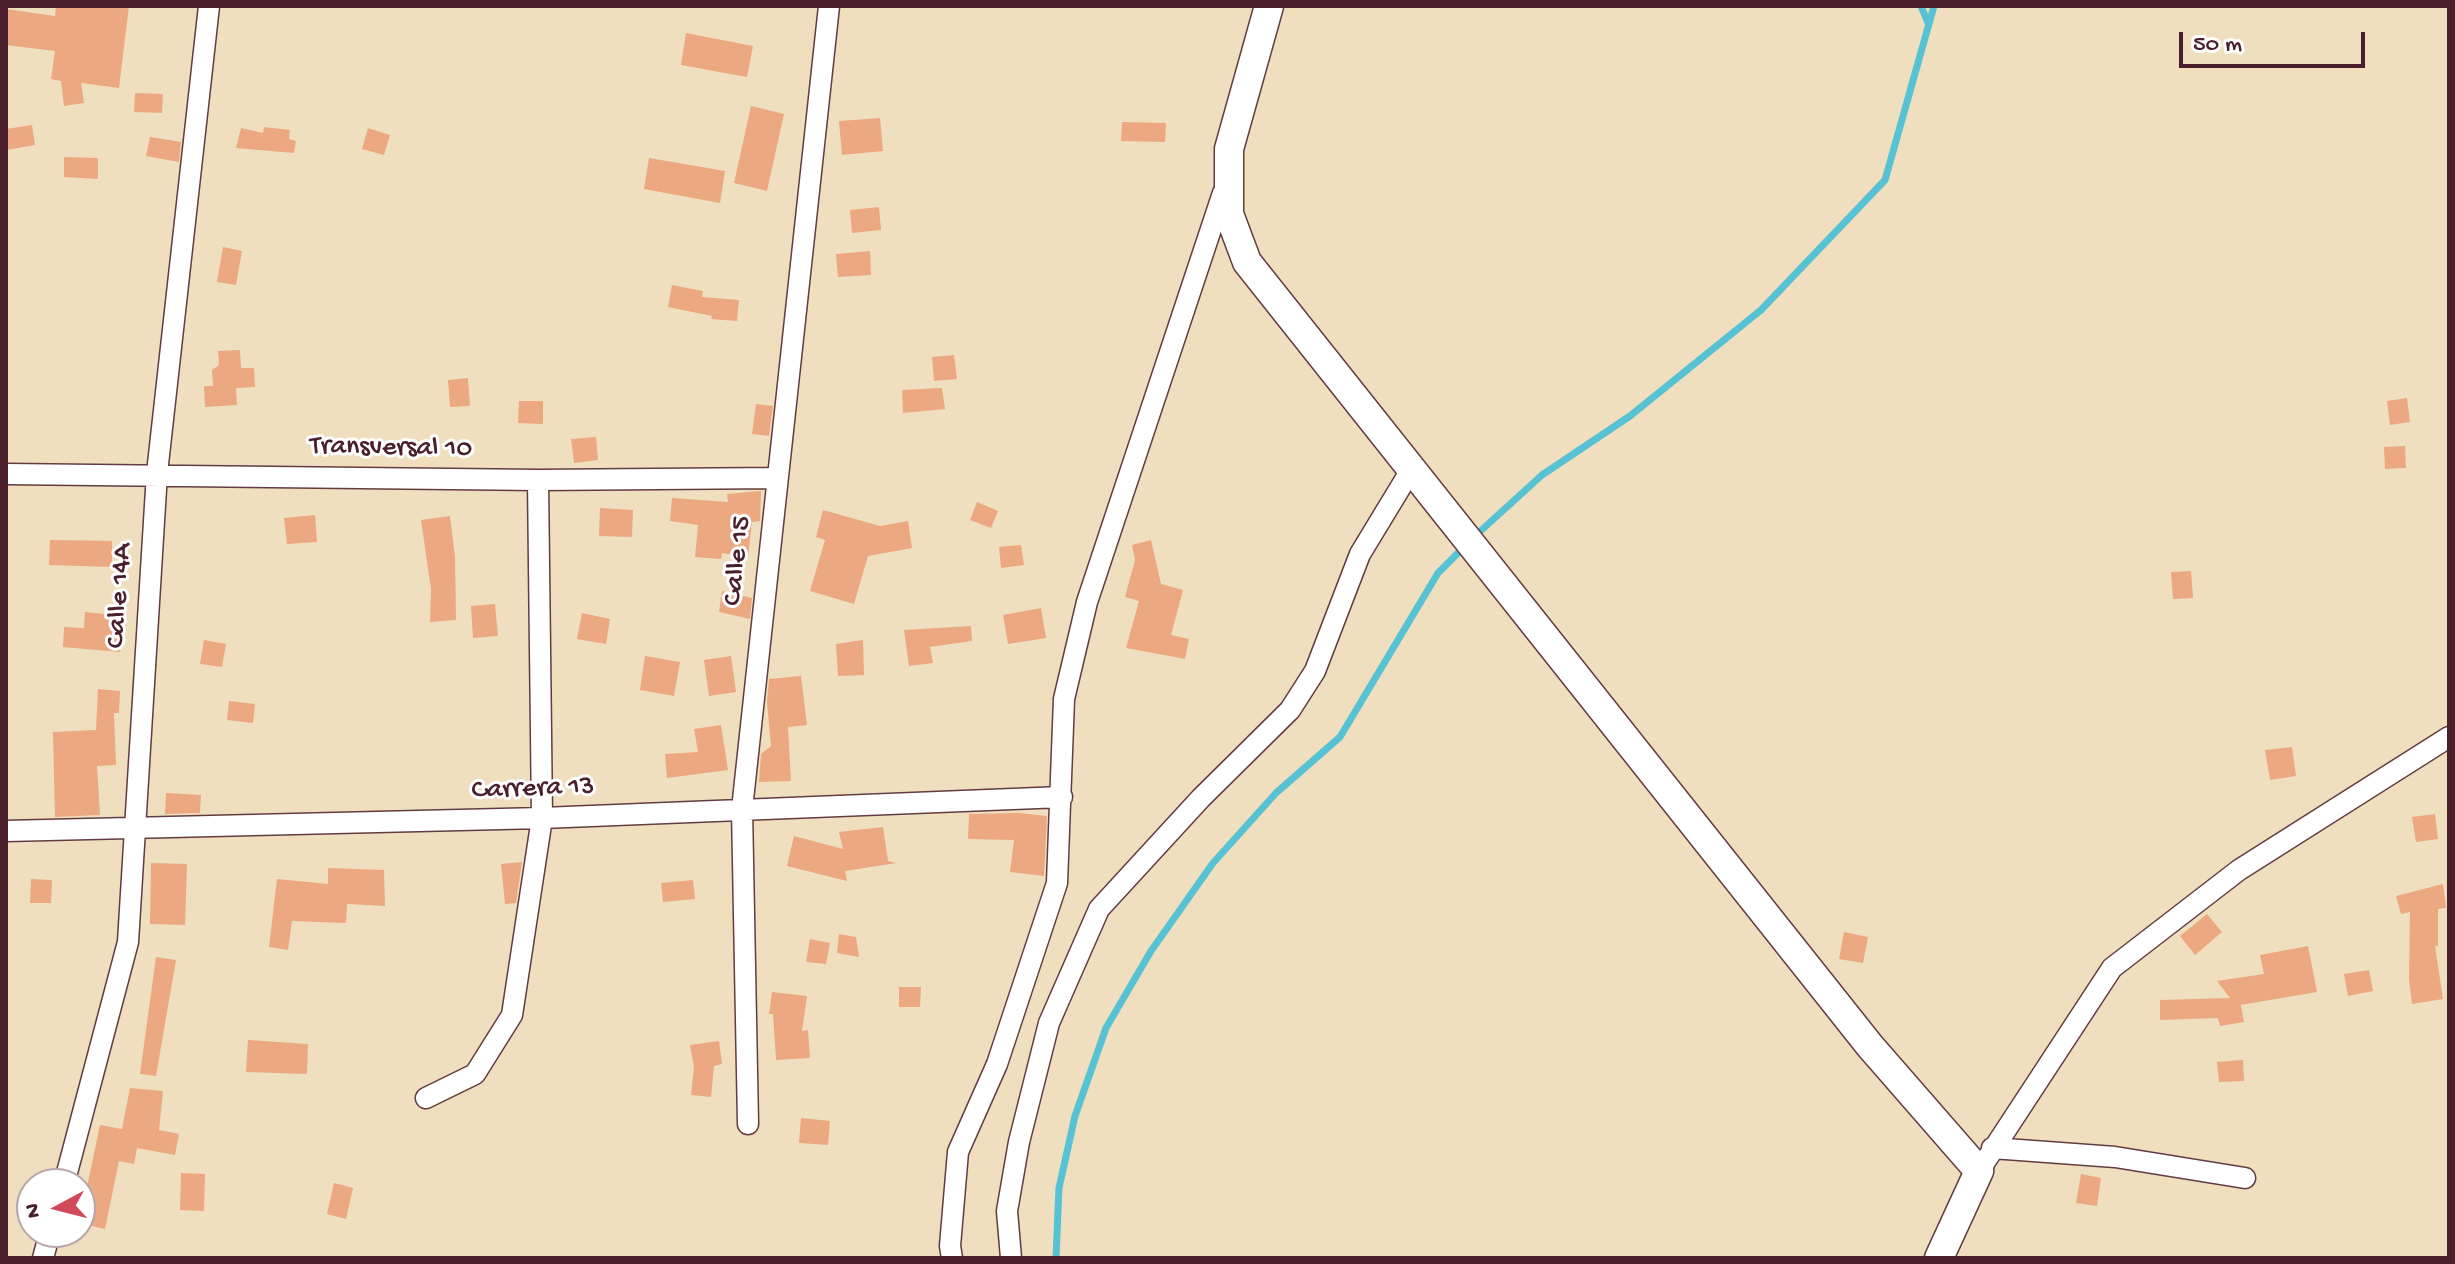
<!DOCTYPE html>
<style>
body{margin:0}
#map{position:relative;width:2455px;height:1264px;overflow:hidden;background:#efdfbf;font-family:"Gochi Hand",sans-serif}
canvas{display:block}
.frame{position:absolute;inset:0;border:8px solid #4a1f2b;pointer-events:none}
.north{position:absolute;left:16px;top:1168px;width:80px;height:80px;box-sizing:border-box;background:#fff;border:2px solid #b7a5aa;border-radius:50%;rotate:263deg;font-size:22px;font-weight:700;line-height:32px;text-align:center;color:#4a1f2b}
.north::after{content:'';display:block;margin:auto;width:28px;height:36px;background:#d1495b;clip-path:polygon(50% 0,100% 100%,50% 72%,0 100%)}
.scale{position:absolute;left:2179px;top:32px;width:186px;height:36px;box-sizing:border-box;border:4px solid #4a1f2b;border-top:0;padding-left:10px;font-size:24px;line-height:28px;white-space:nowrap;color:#4a1f2b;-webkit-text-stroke:6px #fff;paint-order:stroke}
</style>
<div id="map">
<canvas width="2455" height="1264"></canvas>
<div class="frame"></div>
<div class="north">N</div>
<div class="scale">50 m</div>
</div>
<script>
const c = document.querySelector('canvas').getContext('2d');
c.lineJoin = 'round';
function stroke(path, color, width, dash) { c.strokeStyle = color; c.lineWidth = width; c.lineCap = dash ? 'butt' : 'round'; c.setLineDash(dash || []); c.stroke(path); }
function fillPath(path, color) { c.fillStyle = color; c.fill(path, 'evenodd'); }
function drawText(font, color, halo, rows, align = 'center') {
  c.font = font + ' "Gochi Hand",sans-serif'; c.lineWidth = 6; c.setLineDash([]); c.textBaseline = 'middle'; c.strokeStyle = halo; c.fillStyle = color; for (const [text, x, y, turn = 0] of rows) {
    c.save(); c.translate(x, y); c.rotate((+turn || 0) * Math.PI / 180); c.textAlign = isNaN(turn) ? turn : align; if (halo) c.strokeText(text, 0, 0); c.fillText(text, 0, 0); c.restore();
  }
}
const stream = new Path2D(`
 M 1921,6 L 1928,23
 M 1475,536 L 1542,475 L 1630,416 L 1761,310 L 1885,180 L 1934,6
 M 1056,1258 L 1059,1188 L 1075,1116 L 1106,1028 L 1151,951 L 1213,863 L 1276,793 L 1340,737 L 1438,573 L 1466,545`);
const building = new Path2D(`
 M 56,6 L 129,6 L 119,88 L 81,83 L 84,103 L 64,106 L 61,81 L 51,79 L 55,51 L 6,45 L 6,9 L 55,16 Z
 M 686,33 L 753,46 L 747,77 L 681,65 Z
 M 135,93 L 163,94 L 162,113 L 134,112 Z
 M 751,106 L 784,114 L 767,191 L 734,183 Z
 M 880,118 L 883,151 L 842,155 L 839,121 Z
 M 1122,122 L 1166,123 L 1165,142 L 1121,141 Z
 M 32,125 L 35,145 L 6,150 L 6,129 Z
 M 264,127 L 290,130 L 289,139 L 296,141 L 294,153 L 236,148 L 241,128 L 263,133 Z
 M 368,128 L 390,135 L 384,155 L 362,149 Z
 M 150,137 L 181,142 L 179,162 L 146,156 Z
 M 64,157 L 98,158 L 98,179 L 64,177 Z
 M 649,158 L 725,171 L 720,203 L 644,189 Z
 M 879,207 L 881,230 L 852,233 L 850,210 Z
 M 223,247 L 242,251 L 236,285 L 217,282 Z
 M 870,251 L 871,275 L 838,277 L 836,254 Z
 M 672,285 L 703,291 L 702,297 L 739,300 L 737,321 L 711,319 L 712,316 L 668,307 Z
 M 240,350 L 241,368 L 254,368 L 255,387 L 236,388 L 237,405 L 205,407 L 204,386 L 213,386 L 212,370 L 219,365 L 218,351 Z
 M 954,355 L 957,379 L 934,381 L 932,357 Z
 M 468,378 L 470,406 L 450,407 L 448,380 Z
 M 942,388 L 945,409 L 903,413 L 902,390 Z
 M 2407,398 L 2410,422 L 2390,425 L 2387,401 Z
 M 519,401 L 543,401 L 543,424 L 518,423 Z
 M 756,404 L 773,406 L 769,436 L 752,434 Z
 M 596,437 L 598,460 L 574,463 L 571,439 Z
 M 2405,446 L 2406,468 L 2385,469 L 2384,447 Z
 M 761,491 L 760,521 L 752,522 L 748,557 L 722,553 L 721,559 L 695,557 L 698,525 L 670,521 L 672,498 L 728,502 L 727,494 Z
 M 977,502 L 998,511 L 991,528 L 970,520 Z
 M 600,508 L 633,510 L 632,537 L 599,536 Z
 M 823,510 L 880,526 L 908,521 L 912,548 L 868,556 L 854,604 L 810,591 L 825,540 L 816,537 Z
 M 315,515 L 317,542 L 287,544 L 284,518 Z
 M 450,516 L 455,557 L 456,620 L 430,622 L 431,589 L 421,520 Z
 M 50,540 L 112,541 L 112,567 L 49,565 Z
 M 1151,540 L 1161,584 L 1183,590 L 1171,635 L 1189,639 L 1185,659 L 1126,648 L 1139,601 L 1125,597 L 1135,560 L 1132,545 Z
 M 1021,545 L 1024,565 L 1001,568 L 999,547 Z
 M 2191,571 L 2193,598 L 2173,599 L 2171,572 Z
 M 722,591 L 752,598 L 750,619 L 719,612 Z
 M 495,604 L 498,636 L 473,638 L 471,606 Z
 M 1041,608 L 1046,638 L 1008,644 L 1003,615 Z
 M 85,612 L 124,616 L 120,652 L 63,647 L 64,627 L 84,628 Z
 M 582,613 L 610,619 L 606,644 L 577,639 Z
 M 971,626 L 972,641 L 930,647 L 933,663 L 909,666 L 904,630 Z
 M 204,640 L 226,644 L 222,667 L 200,664 Z
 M 863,640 L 864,675 L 838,676 L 836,644 Z
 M 645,656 L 680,662 L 674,696 L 640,690 Z
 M 731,656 L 736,692 L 709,696 L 704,660 Z
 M 801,676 L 807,725 L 788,727 L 791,781 L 759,782 L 761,754 L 771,746 L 767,702 L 769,679 Z
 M 98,689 L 120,691 L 119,713 L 114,713 L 116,765 L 97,766 L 100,815 L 55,817 L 53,732 L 96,730 Z
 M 229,701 L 255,704 L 253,723 L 227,720 Z
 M 721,725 L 728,770 L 667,778 L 665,754 L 698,752 L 694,729 Z
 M 2292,747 L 2296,776 L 2270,780 L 2265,750 Z
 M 166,793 L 201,795 L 200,813 L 165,814 Z
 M 1019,813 L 1047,816 L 1044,876 L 1010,872 L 1014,840 L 968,839 L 969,814 Z
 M 2435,814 L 2438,839 L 2416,842 L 2412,817 Z
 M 883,827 L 888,861 L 896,863 L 845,871 L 847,881 L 787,866 L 794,836 L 843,849 L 839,832 Z
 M 522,862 L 516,903 L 505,904 L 501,864 Z
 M 151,863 L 187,864 L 185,925 L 150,924 Z
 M 328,868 L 384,870 L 385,906 L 347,904 L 346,923 L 292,921 L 288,950 L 269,947 L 277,879 L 328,884 Z
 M 31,879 L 52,880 L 51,903 L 30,903 Z
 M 693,880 L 695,899 L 663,902 L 661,883 Z
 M 2443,884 L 2446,908 L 2438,909 L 2438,946 L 2435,946 L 2443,999 L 2412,1004 L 2409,980 L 2410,912 L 2401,914 L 2396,896 Z
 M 2207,914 L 2222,932 L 2195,955 L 2180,936 Z
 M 1844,932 L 1868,937 L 1863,963 L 1839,959 Z
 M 839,934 L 856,937 L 859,957 L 837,953 Z
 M 810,939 L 830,943 L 826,964 L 806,962 Z
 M 2308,946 L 2317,992 L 2241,1005 L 2244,1022 L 2220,1026 L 2218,1018 L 2160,1020 L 2160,1000 L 2230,998 L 2217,981 L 2264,974 L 2260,955 Z
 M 156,957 L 176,960 L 156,1076 L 140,1074 Z
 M 2369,970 L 2373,991 L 2348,996 L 2344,974 Z
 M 899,987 L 921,987 L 920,1007 L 899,1007 Z
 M 772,992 L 807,996 L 802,1031 L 808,1030 L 810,1058 L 776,1060 L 773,1014 L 769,1014 Z
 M 248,1040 L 308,1044 L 307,1074 L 246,1072 Z
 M 719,1041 L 722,1064 L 714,1066 L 711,1097 L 691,1095 L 694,1067 L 690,1045 Z
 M 2243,1060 L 2244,1081 L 2219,1082 L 2217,1062 Z
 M 130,1088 L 163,1091 L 159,1130 L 179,1134 L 175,1155 L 137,1148 L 134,1164 L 119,1161 L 105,1229 L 80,1223 L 80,1186 L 87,1187 L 100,1125 L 122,1129 Z
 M 801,1118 L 830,1121 L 828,1145 L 799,1143 Z
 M 181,1173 L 205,1174 L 204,1211 L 180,1210 Z
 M 2081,1174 L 2101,1178 L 2097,1206 L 2076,1203 Z
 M 334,1183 L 353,1188 L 346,1219 L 327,1214 Z`);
const street = new Path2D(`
 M 6,474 L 538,480 L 776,478
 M 6,831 L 542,818 L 1062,797
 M 426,1098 L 475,1074 L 512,1015 L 542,818 L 538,480
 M 748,1124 L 742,809 L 829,6
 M 1992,1148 L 2115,1157 L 2245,1178
 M 1979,1171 L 2112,968 L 2239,870 L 2449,737
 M 64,1184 L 128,942 L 157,473 L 209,6
 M 43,1258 L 50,1232
 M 952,1258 L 950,1246 L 958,1152 L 997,1064 L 1057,883 L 1064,699 L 1087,602 L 1223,193
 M 1011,1258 L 1007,1211 L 1019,1142 L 1049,1023 L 1099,909 L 1201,798 L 1290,710 L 1315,671 L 1360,554 L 1411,470`);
const secondary = new Path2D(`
 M 1269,6 L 1229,149 L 1229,214 L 1247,262 L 1870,1046 L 1979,1171 L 1939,1258`);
const streetNames = [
 ["Transversal 10",391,449,1],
 ["Calle 15",739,561,-84],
 ["Calle 14A",121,596,-86],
 ["Carrera 13",533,790,-2]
];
stroke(stream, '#57c2d3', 7);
fillPath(building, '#eba881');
stroke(street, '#633c41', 23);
stroke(secondary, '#633c41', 31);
stroke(street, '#fff', 20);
stroke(secondary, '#fff', 28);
drawText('28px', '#4a1f2b', '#fff', streetNames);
</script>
